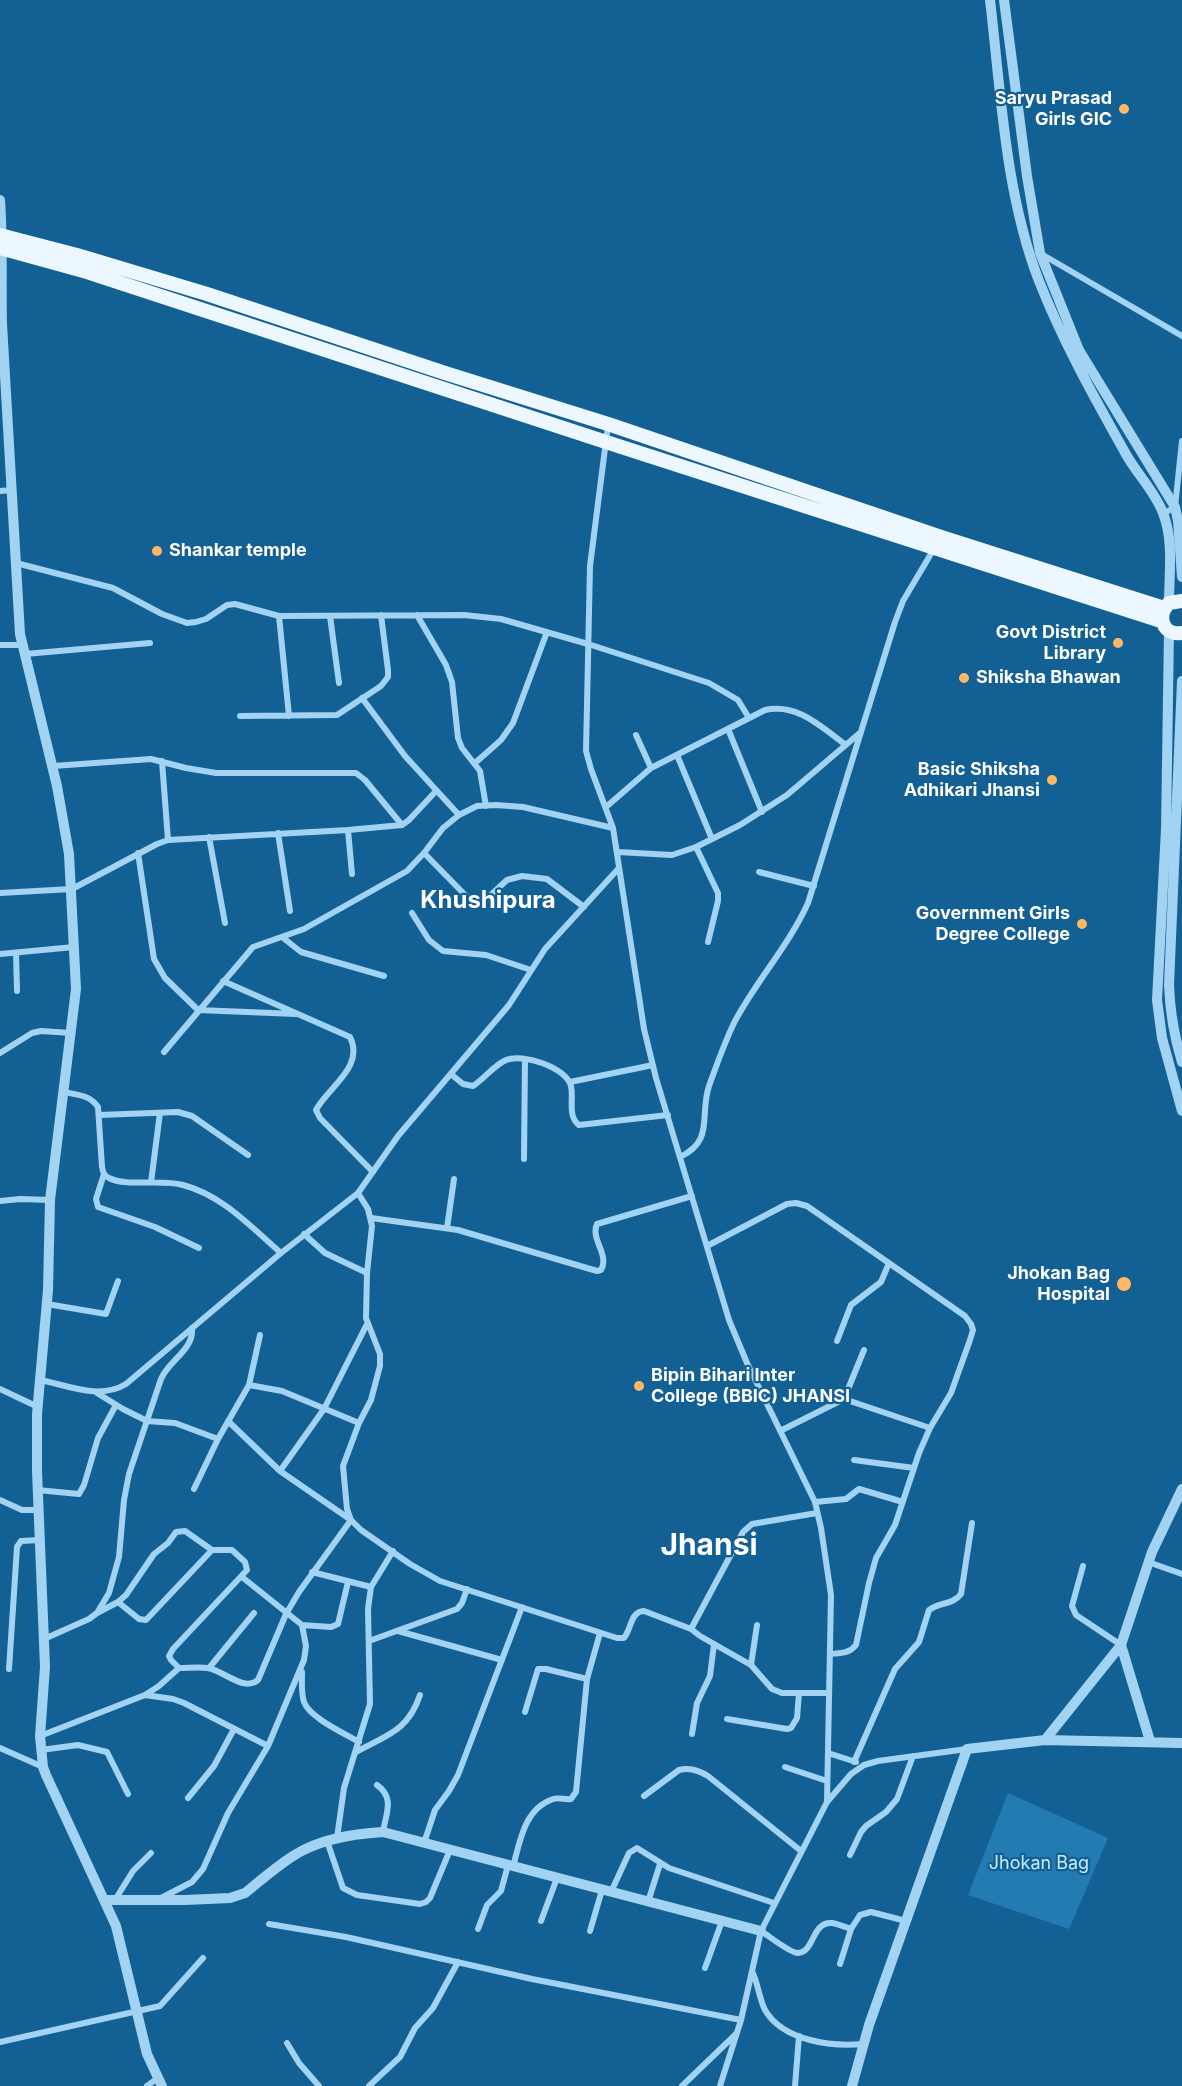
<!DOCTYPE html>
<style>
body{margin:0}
canvas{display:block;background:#136194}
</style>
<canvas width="1182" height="2086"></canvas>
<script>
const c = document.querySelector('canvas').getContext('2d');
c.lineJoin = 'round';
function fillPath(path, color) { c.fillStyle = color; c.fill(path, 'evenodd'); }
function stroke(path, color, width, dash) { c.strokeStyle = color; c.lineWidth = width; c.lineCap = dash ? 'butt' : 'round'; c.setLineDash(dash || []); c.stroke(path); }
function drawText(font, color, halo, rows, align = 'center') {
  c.font = font + ' Inter,sans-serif'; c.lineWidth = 4.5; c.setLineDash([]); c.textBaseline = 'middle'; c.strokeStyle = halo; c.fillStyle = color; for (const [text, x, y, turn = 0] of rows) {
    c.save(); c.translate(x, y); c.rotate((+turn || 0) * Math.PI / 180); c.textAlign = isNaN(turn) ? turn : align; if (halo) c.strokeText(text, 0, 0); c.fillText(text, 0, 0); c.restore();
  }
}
const green = new Path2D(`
 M 1008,1793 L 1108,1838 L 1069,1929 L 968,1895 Z`);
const minor = new Path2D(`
 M 1043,255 L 1182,336
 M 608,425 L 590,566 L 586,751 L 591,769 L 613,828 L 644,1029 L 656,1078 L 729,1320 L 747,1363 L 815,1502 L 821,1528 L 831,1595 L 827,1802
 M 0,491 L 12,490
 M 1163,514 L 1175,507 L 1182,441
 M 16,563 L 113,588 L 162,614 L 187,623 L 196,622 L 206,619 L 227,605 L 235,604 L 279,616 L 464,615 L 501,619 L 588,644 L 709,683 L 738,700 L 749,718
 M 417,615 L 446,665 L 452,682 L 458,738 L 462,748 L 480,771 L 486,806
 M 279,616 L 289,716
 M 330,616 L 339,683
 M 0,645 L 23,645
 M 25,654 L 150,643
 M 362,698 L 405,756 L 459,815
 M 240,716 L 337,715 L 381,686 L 388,677 L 388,670 L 381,615
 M 728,729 L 762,812
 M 636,735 L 651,768
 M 677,755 L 712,839
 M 475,763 L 501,740 L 513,723 L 547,632
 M 53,766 L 151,759 L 186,768 L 216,773 L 356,773 L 365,780 L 402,825
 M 606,807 L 651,768 L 765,710 C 798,703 821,727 846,745
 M 348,830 L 352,874
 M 278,833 L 290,911
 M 209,837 L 225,923
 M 168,840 L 348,830 L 402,825 L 409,820 L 436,791
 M 696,847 L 718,893 L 718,901 L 708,942
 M 618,852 L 672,855 L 696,847 L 740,825 L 787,795 L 861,732
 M 138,853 L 154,959 L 165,978 L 198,1010 L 296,1014
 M 424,853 L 470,900 L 482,903 L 507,880 L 522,876 L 547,879 L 584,907
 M 759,872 L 814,886
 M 0,893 L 72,889 L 157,844 L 168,840 L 162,761
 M 412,913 L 429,940 L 443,951 L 486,955 L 531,970
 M 282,937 L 301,952 L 384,976
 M 16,953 L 17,991
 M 0,954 L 74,947
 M 223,981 L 350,1037 C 365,1067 328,1087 316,1110 L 320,1118 L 373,1172
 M 164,1052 L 253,947 L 304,929 L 407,871 L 424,853 L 443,828 L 459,815 L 477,806 L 496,805 L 523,807 L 613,828
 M 0,1053 L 32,1033 L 41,1031 L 71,1033
 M 452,1075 L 463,1084 L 473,1086 C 484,1079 493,1066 506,1060 C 522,1053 566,1067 571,1086 C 574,1099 567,1116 579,1125 L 668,1115
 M 570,1082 L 653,1065
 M 64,1092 C 78,1095 90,1095 98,1107 L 102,1167 C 103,1172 104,1176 109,1178 C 126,1187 162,1179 183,1185 C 222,1195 251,1227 281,1253
 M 99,1115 L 178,1112 L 192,1116 L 248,1155
 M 680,1157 C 715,1140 699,1116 709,1086 C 717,1064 725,1041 735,1021 C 757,980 789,945 808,903 L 895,622 L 903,601 L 935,547
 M 524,1159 L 525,1059
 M 104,1174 L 96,1199 L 98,1207 L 155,1227 L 199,1248
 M 151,1182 L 160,1113
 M 358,1193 L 368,1209 L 372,1226 L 367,1273 L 366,1318 L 380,1354 L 380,1366 L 371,1400 L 359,1423 L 343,1466 L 347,1509 L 351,1520 L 361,1530 L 410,1564 L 440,1581 L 617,1638 L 624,1638 C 632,1628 630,1612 644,1611 L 691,1629 L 743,1532 L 752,1524 L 817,1513
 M 0,1201 L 20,1199 L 50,1200
 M 371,1218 L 458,1230 L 597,1271 L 601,1270 C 610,1255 590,1239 597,1224 L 692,1196
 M 447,1228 L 454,1179
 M 304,1234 L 325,1253 L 367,1273
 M 707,1246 L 787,1204 L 796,1203 L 807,1206 L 965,1316 L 971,1324 L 973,1330 L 970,1340 L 951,1393 L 930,1428 L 919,1453 L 895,1525 L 876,1558 L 869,1583 L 856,1645 C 849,1654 840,1653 830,1654
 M 47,1304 L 106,1314 L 118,1281
 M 837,1341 L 851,1305 L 881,1282 L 889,1263
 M 41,1380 C 69,1386 100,1400 126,1384 L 281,1253 L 358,1193 L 398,1136 L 509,1005 L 545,949 L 619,868
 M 249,1385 L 260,1335
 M 0,1389 L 38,1407
 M 97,1393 L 123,1409 L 147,1421 L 175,1423 L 218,1439 L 249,1385 L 282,1391 L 359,1423
 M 844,1399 L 930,1428
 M 780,1431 L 844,1399 L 864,1350
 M 854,1460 L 914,1468
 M 280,1471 L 324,1409 L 367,1324
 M 194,1489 L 218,1439
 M 37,1490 L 79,1494 L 84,1485 L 98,1438 L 116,1405
 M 0,1500 L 22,1510 L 38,1510
 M 815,1502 L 846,1499 L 859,1489 L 903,1502
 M 1148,1562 L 1182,1574
 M 1083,1566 L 1072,1606 L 1076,1615 L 1121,1645
 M 312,1572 L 371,1587
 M 118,1602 L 139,1619 L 146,1620 L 212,1550
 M 97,1613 L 118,1602 L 126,1595 L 154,1554 L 168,1543 L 176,1532 L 185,1531 L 212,1550 L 232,1550 L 245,1562 L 247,1570 L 173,1649 L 169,1656 L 171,1660 L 179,1668 C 188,1668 199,1667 208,1668 C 224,1671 244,1692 258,1680 L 286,1614 L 299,1592 L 351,1520 L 280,1471 L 228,1421
 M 302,1625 L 331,1627 L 338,1624 L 348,1582
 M 691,1629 L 700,1636 L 751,1665 L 772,1689 L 782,1693 L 829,1693
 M 398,1631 L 502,1660
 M 44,1639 L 89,1619 L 97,1613 L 109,1593 L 119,1557 L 124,1500 L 129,1474 L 161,1379 C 169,1360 194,1350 192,1328
 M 369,1641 L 457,1609 L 462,1603 L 467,1589
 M 751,1665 L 757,1625
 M 209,1668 L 254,1613
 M 9,1669 L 17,1547 L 21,1541 L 40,1540
 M 302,1672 C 302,1682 301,1693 304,1702 C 310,1718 344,1733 359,1742
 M 145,1695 L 173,1699 L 184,1703 L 268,1746
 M 525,1712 L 538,1669 L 546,1669 L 587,1679
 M 727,1719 L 787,1729 L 791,1728 L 797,1718 L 799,1693
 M 692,1734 L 697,1703 L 710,1676 L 714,1644
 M 40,1736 L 145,1695 L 159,1686 L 179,1668
 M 0,1748 L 43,1767
 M 41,1750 L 78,1745 L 107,1752 L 128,1794
 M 356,1752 C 387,1735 408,1731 420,1695
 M 828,1753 L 856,1762
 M 854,1762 L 895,1669 L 919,1642 L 929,1610 C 939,1602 953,1605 961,1594 L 972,1523
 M 785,1767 L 827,1781
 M 377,1785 C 395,1798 386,1813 383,1832
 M 644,1796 L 679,1770 C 690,1767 699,1771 708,1776 L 801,1851
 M 188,1798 L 214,1766 L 234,1729
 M 337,1838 L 344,1788 L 370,1704 L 368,1609 L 371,1587 L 393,1551
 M 327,1841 L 343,1888 L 357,1895 L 420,1904 L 426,1902 L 430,1898 L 450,1850
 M 424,1843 L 435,1810 L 449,1791 L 458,1775 L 522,1607
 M 850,1855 L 861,1832 L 866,1826 L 886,1812 L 897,1799 L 913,1756
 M 513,1867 C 520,1841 524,1809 553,1799 C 559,1797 565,1800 571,1799 L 576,1792 L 587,1679 L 600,1633
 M 611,1892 L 629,1853 L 637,1848 L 669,1868 L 774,1903
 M 161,1898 L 192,1882 L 203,1869 L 228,1813 L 268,1746 L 304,1660 L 306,1646 L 302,1625 L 242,1577
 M 115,1900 L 133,1871 L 151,1853
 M 648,1902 L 660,1864
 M 541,1921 L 557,1878
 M 269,1924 L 346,1937 L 532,1979 L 741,2020
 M 478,1929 L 487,1905 L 501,1891 L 508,1865
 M 590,1931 L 602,1890
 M 761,1931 C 769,1936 790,1953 798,1953 C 814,1953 812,1921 832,1923 C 838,1924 845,1927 851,1929 L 860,1915 L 871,1912 L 906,1921
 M 840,1964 L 851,1929
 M 705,1968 L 722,1921
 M 752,1971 C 758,1983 759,1998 765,2010 C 783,2041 832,2047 863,2044
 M 0,2042 L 160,2006 L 203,1958
 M 287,2043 L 299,2063 L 319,2086
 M 147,2086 L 158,2078
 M 369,2086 L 400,2057 L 415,2028 L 433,2008 L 458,1962
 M 682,2086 L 736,2034
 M 720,2086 L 741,2020 L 761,1931 L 827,1802 L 851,1774 L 864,1765 L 878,1761 L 967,1749
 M 795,2086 L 799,2036`);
const tertiary = new Path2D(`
 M 990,0 C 1001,93 1005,193 1039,281 C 1063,342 1095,399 1127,456 C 1138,475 1155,492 1163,513 C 1174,541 1169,574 1169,603
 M 1004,0 L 1027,176 L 1040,253 L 1079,350 L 1175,507 L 1178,521 L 1182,577
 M 0,200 C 3,241 1,282 2,324 L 20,634 L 57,786 L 69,854 L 76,989 L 50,1200 L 48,1290 L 37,1414 L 37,1471 L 45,1667 L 40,1736 L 43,1767 L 46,1775 L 116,1926 L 147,2054 L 162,2086
 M 1169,631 L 1166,829 L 1157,1000 L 1162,1038 L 1182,1111
 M 1182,681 L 1169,985 C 1170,1012 1174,1036 1182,1062
 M 1121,1645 L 1150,1741
 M 1045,1740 L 1121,1645 L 1152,1552 L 1182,1489
 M 105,1900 L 185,1900 L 230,1898 L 245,1893 C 261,1880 276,1867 293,1856 C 319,1839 352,1834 383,1832 L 761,1931
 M 852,2086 L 869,2025 L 967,1749 L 1045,1740 L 1182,1743`);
const primary = new Path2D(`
 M 0,235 L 77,255 L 207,294 L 445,373 L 608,424 L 941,537 L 1164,608
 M 0,248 L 87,272 L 606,442 L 1161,621
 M 1182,601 L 1169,603 C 1156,616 1163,636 1182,633`);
const markers = [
 [1124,109,6,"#ffb863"],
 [157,551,6,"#ffb863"],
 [1118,643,6,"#ffb863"],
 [964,678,6,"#ffb863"],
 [1052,780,6,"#ffb863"],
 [1082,924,6,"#ffb863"],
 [1124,1284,8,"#ffb863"],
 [639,1386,6,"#ffb863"]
];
const poiNames = [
 ["Saryu Prasad",1112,99],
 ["Girls GIC",1112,120],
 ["Shankar temple",169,551,"left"],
 ["Govt District",1106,633],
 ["Library",1106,654],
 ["Shiksha Bhawan",976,678,"left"],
 ["Basic Shiksha",1040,770],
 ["Adhikari Jhansi",1040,791],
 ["Government Girls",1070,914],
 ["Degree College",1070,935],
 ["Jhokan Bag",1110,1274],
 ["Hospital",1110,1295],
 ["Bipin Bihari Inter",651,1376,"left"],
 ["College (BBIC) JHANSI",651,1397,"left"]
];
const parkNames = [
 ["Jhokan Bag",1039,1864]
];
const districtNames = [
 ["Khushipura",488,901]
];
const townNames = [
 ["Jhansi",709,1546]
];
fillPath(green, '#227bb1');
stroke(minor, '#a2d3f2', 6);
stroke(tertiary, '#a2d3f2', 10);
stroke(primary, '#edf7ff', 14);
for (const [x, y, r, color] of markers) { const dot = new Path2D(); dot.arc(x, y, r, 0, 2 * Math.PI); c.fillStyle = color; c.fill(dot); stroke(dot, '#136194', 2); }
drawText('bold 18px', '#fff', '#136194', poiNames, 'right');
drawText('18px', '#c9e9fd', '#136194', parkNames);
drawText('bold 24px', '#fff', '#136194', districtNames);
drawText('bold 30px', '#fff', '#136194', townNames);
</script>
